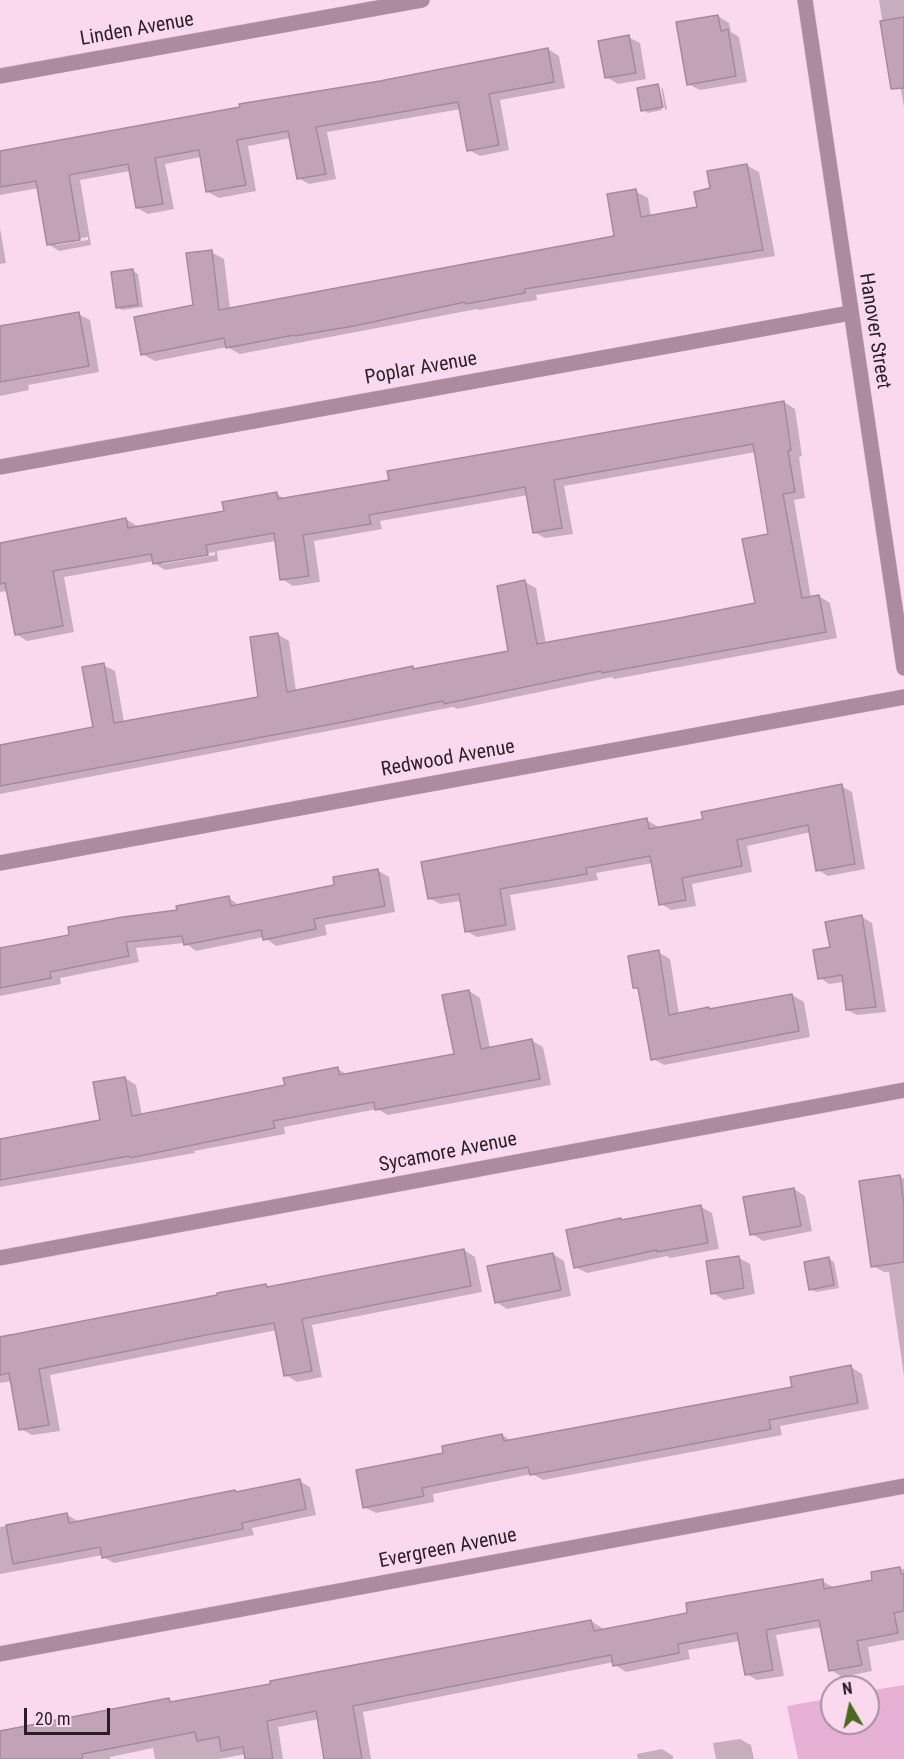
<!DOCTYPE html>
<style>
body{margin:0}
#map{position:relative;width:904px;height:1759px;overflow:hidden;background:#fad9ef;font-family:"Roboto Condensed",sans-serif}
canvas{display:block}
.north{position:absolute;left:820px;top:1675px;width:60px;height:60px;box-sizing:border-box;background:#fad9ef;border:2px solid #a78f9f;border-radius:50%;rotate:351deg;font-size:16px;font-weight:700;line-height:24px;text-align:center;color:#2b1f27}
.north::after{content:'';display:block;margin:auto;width:21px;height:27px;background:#4a691e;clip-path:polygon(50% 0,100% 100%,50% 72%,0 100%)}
.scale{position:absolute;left:24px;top:1708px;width:86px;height:27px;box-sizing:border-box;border:3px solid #2b1f27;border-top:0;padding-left:8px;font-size:18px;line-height:21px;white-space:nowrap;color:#2b1f27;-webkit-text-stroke:4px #fad9ef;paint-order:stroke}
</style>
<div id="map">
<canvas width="904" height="1759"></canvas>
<div class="north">N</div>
<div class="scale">20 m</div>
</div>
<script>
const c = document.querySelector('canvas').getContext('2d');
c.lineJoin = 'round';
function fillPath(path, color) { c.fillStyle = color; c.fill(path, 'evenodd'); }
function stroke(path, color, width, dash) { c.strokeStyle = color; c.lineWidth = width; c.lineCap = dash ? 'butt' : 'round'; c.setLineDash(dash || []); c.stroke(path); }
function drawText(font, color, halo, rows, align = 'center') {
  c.font = font + ' "Roboto Condensed",sans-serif'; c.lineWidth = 4.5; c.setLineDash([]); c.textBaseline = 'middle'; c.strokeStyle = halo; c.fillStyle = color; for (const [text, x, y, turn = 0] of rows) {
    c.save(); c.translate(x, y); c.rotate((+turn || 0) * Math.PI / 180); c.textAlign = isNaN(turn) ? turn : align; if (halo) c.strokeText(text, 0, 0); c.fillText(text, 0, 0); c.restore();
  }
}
const green = new Path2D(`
 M 904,1685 L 904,1759 L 798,1759 L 787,1706 L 832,1698 L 832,1723 L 868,1723 L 868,1691 Z`);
const shadow = new Path2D(`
 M 879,0 L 904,0 L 904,108 L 899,77 L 890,71 Z
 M 718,16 L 729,23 L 731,32 L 739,37 L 747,82 L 700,90 L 688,84 Z
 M 628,37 L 640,43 L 646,79 L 618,84 L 606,77 Z
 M 548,49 L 559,56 L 565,88 L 500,100 L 509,150 L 480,156 L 469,150 L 461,109 L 327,132 L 336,179 L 309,184 L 298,178 L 291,138 L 248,146 L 256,191 L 219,198 L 208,192 L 201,157 L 165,164 L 174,209 L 148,214 L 137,208 L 130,171 L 80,180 L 91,245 L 59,251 L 48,244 L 39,188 L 0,195 L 0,152 ZM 88,237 L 88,240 L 56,245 L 56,242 Z
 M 658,85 L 663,89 L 667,109 L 665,110 L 661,87 L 658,87 L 662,110 L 648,113 L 643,110 Z
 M 746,165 L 759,172 L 775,256 L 536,295 L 537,300 L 479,310 L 477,309 L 240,354 L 227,347 L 155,361 L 142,354 L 195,306 L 211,252 L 224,259 L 230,309 L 616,237 L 635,191 L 648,198 L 651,217 L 699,209 L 712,190 Z
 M 0,228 L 6,263 L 0,264 Z
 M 133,271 L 138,274 L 143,307 L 122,310 L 117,307 Z
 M 78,314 L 90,320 L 99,372 L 28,385 L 29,390 L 0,396 L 0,325 L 7,324 L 11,326 Z
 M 784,402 L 795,409 L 802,456 L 799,457 L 805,498 L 794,500 L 811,598 L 819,596 L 830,603 L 837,638 L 614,679 L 612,677 L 457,709 L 453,707 L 0,794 L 0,747 L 94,728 L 103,665 L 115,671 L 124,722 L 260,698 L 277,634 L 289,641 L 296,691 L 412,668 L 416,670 L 510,652 L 525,582 L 536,588 L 546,644 L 756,604 L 770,535 L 756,452 L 564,486 L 573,534 L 545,538 L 534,532 L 528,495 L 380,521 L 382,529 L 314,541 L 320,582 L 293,586 L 282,579 L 276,541 L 217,551 L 218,561 L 165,570 L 154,563 L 154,561 L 64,577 L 74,632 L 27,641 L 16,634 L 7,591 L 0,592 L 0,545 L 126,519 L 137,526 L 137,528 L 225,513 L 277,494 L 286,500 L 391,481 ZM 215,552 L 215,555 L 162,564 L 162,561 Z
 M 841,786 L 852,792 L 865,869 L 828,876 L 818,870 L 811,832 L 747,846 L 752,872 L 692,884 L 696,906 L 671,910 L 661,904 L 653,863 L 596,873 L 598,880 L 510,895 L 516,930 L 477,937 L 466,931 L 461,901 L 440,904 L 429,898 L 646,820 L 657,826 L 658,829 L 704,820 Z
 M 377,870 L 389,877 L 395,912 L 325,925 L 327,935 L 276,946 L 264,937 L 196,951 L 185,943 L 136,948 L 139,962 L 60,978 L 61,984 L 0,996 L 0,950 L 71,936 L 179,912 L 229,898 L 240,906 L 336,887 Z
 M 862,917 L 872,923 L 886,1012 L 857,1015 L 847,1010 L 844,982 L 829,984 L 820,978 Z
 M 658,952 L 670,959 L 679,1014 L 711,1011 L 792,995 L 804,1002 L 810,1037 L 664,1065 L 653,1059 L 640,991 L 635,988 Z
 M 469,991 L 480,998 L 490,1048 L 532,1041 L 543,1047 L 551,1085 L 388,1115 L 377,1109 L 284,1127 L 285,1134 L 194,1151 L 195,1153 L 0,1187 L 0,1140 L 102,1121 L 125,1078 L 136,1085 L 142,1115 L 287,1087 L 338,1069 L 348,1075 L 456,1055 Z
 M 899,1176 L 904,1179 L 904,1376 L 889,1272 L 884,1272 L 873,1266 Z
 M 794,1189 L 805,1196 L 812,1231 L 763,1241 L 752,1234 Z
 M 701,1207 L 712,1213 L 719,1249 L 670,1258 L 667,1256 L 587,1273 L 575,1267 L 621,1220 L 623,1221 Z
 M 464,1250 L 475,1257 L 482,1292 L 312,1325 L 322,1377 L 297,1382 L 286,1375 L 277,1330 L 50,1375 L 60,1431 L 32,1435 L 21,1429 L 12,1381 L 0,1383 L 0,1336 L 10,1334 L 14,1336 L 266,1285 L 271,1288 Z
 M 553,1254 L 564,1261 L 571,1296 L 507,1309 L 496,1302 Z
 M 739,1258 L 750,1264 L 755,1294 L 724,1300 L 713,1293 Z
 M 829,1259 L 834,1262 L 839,1288 L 816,1292 L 810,1289 Z
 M 851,1367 L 862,1374 L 869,1409 L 780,1426 L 782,1435 L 543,1480 L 532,1474 L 433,1494 L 434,1502 L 376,1513 L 364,1507 L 445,1454 L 502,1435 L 512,1441 L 794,1388 Z
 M 299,1481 L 310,1487 L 316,1515 L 252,1528 L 254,1535 L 114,1563 L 103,1557 L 103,1555 L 0,1574 L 0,1527 L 66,1514 L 77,1521 L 78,1523 L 235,1491 L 238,1493 Z
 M 900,1569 L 904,1569 L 904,1640 L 868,1647 L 872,1671 L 842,1677 L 831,1670 L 822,1627 L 776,1635 L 784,1676 L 757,1680 L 746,1674 L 740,1641 L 688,1650 L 690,1659 L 626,1672 L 615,1665 L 614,1662 L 363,1712 L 371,1759 L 326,1759 L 319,1719 L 278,1727 L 283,1759 L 246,1759 L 246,1754 L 219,1759 L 155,1759 L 153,1748 L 110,1757 L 110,1759 L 0,1759 L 0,1730 L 7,1729 L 11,1731 L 169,1700 L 173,1702 L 272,1685 L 591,1621 L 602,1628 L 603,1631 L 689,1614 L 822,1581 L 833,1587 L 874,1581 Z
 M 740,1739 L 751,1745 L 754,1759 L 716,1759 L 713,1743 Z
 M 662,1749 L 673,1756 L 673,1759 L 638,1759 L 637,1754 Z`);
const building = new Path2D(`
 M 718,15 L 721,31 L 728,29 L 736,76 L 687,85 L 676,22 Z
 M 904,17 L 904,88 L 891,89 L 880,21 Z
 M 629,35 L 636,73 L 605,78 L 598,41 Z
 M 548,48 L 554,82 L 489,94 L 499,145 L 467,151 L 458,102 L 316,127 L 326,174 L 297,179 L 288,131 L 237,140 L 246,185 L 206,192 L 199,150 L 155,158 L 163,204 L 136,208 L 128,164 L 69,175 L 80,240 L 47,245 L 36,181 L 0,187 L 0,151 L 240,107 L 239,104 L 380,81 Z
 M 658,84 L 663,107 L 641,111 L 637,88 Z
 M 747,164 L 763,250 L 525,289 L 525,293 L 466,304 L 465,302 L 354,326 L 295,336 L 294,335 L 226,348 L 224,338 L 141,355 L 134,317 L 193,305 L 186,253 L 212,250 L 219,310 L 614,236 L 607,194 L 636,189 L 641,217 L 697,207 L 694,192 L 710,188 L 707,171 Z
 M 133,269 L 138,305 L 116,308 L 111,272 Z
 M 79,312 L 89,366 L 0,382 L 0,326 Z
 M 784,401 L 791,450 L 788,451 L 795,492 L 783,494 L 802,598 L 819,595 L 826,632 L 602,673 L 601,671 L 444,704 L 443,701 L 338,723 L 0,786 L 0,745 L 93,727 L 82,667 L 104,663 L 114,723 L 258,697 L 250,637 L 278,633 L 287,692 L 413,666 L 413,669 L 508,651 L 497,586 L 525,580 L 537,644 L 664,621 L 755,603 L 742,539 L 768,534 L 753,444 L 554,480 L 562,528 L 533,533 L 525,487 L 369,515 L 371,524 L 303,535 L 309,576 L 280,580 L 274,533 L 206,545 L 208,555 L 153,564 L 151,554 L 53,571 L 63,626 L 15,635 L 5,583 L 0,584 L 0,543 L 126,518 L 128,528 L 224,511 L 222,502 L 277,492 L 278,499 L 389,480 L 387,471 Z
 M 842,784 L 855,864 L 816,871 L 808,825 L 737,840 L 742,866 L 682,878 L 686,900 L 659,905 L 650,856 L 586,868 L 587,874 L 500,889 L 506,925 L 465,932 L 459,894 L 428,899 L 421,862 L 647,818 L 649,829 L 703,819 L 701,812 Z
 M 378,869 L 385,906 L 314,919 L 316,929 L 263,940 L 261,930 L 184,945 L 182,936 L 126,942 L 129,956 L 50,972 L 51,978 L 0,988 L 0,948 L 69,935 L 68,927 L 123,917 L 177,910 L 176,906 L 229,896 L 231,906 L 334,885 L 333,877 Z
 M 862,915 L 876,1007 L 846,1010 L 842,975 L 818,979 L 813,950 L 830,947 L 825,922 Z
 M 659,950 L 669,1015 L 709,1007 L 709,1009 L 792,994 L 799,1031 L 651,1060 L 638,988 L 633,988 L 628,956 Z
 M 469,990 L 481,1049 L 532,1039 L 540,1079 L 375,1110 L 374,1102 L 273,1121 L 275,1128 L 130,1158 L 129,1156 L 0,1180 L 0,1139 L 100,1120 L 93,1082 L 125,1077 L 132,1116 L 285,1085 L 283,1078 L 338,1067 L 339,1075 L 454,1054 L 442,995 Z
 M 900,1175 L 904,1205 L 904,1262 L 871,1267 L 859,1181 Z
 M 794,1188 L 801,1226 L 750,1235 L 743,1197 Z
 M 701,1205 L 708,1243 L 657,1252 L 657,1250 L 574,1268 L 566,1230 L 621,1218 L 621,1220 Z
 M 464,1249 L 471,1286 L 302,1319 L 312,1371 L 284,1376 L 274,1323 L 206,1335 L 39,1369 L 49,1425 L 19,1430 L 9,1373 L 0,1375 L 0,1337 L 217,1295 L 217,1293 L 266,1284 L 267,1287 Z
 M 553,1253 L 561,1290 L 495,1303 L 487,1266 Z
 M 739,1256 L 744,1288 L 711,1294 L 706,1261 Z
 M 829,1257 L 834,1285 L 809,1290 L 804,1262 Z
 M 851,1365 L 858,1403 L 769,1420 L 771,1429 L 530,1475 L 528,1467 L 422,1488 L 424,1496 L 363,1508 L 356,1470 L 443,1453 L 442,1446 L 502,1434 L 504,1441 L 792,1387 L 790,1377 Z
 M 300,1479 L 306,1509 L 242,1523 L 243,1529 L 102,1558 L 100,1547 L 13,1564 L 6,1525 L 67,1513 L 69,1523 L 235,1490 L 236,1492 Z
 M 900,1567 L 901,1574 L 904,1574 L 904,1611 L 894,1613 L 898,1633 L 857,1641 L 862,1665 L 829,1671 L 819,1620 L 766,1630 L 773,1670 L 745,1675 L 737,1633 L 678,1644 L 679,1653 L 613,1666 L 611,1655 L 353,1706 L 362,1759 L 324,1759 L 316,1711 L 267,1721 L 273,1759 L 245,1759 L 243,1747 L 221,1751 L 219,1737 L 197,1741 L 195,1732 L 82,1754 L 83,1759 L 0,1759 L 0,1731 L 169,1698 L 170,1702 L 270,1684 L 270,1681 L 591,1620 L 594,1631 L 687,1613 L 686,1603 L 823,1579 L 824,1589 L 872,1580 L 871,1572 Z`);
const minor = new Path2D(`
 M 805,0 L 904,668
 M 0,76 L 422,0
 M 0,467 L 850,313
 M 0,863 L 904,697
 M 0,1258 L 904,1090
 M 0,1654 L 904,1486`);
const streetNames = [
 ["Linden Avenue",137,30,-10],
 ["Hanover Street",874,331,81],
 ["Poplar Avenue",421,369,-10],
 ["Redwood Avenue",448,759,-10],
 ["Sycamore Avenue",448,1153,-11],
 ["Evergreen Avenue",448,1549,-11]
];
fillPath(green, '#e7b1d5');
fillPath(shadow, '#0003');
fillPath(building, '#c1a2b6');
stroke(building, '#a7899d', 1.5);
stroke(minor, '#d5b8cb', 16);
stroke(minor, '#ac8aa0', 15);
drawText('20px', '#2b1f27', '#fad9ef', streetNames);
</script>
